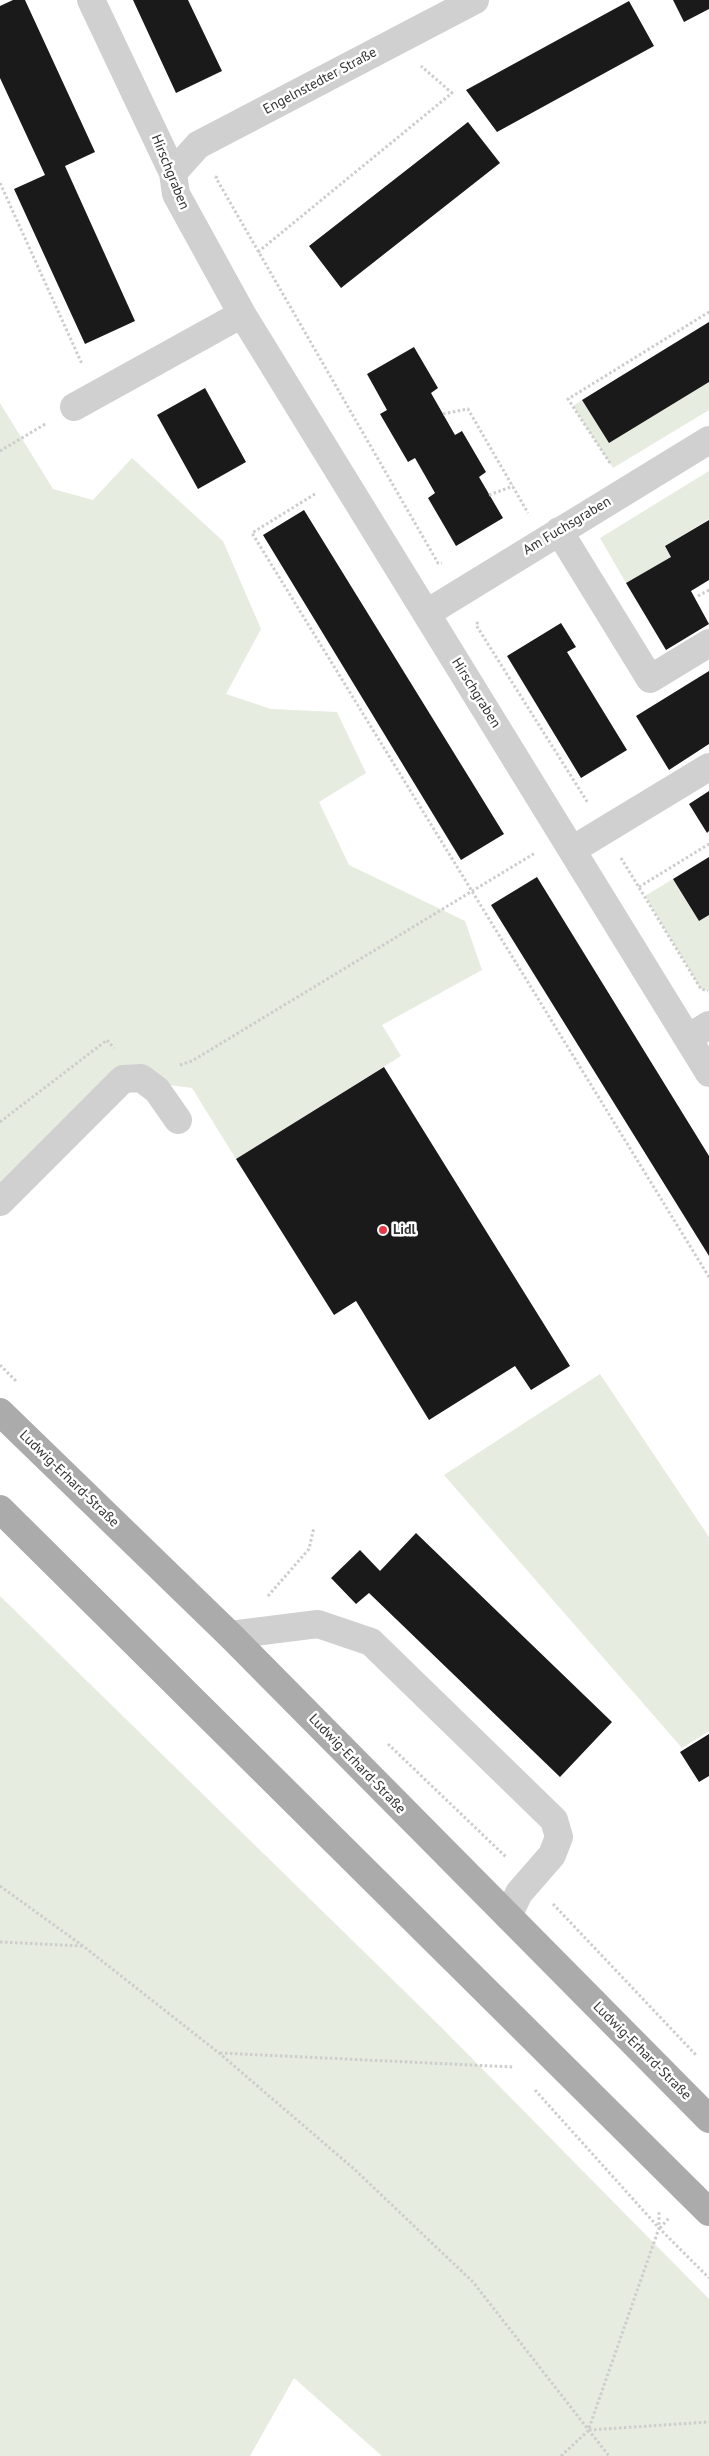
<!DOCTYPE html>
<meta charset="utf-8">
<style>
body{margin:0}
canvas{display:block;background:#fff}
</style>
<canvas width="709" height="2456"></canvas>
<script>
const c = document.querySelector('canvas').getContext('2d');
c.lineJoin = 'round';
function fillPath(path, color) { c.fillStyle = color; c.fill(path, 'evenodd'); }
function stroke(path, color, width, dash) { c.strokeStyle = color; c.lineWidth = width; c.lineCap = dash ? 'butt' : 'round'; c.setLineDash(dash || []); c.stroke(path); }
function drawText(font, color, halo, rows, align = 'center') {
  c.font = font + ' "PT Sans",sans-serif'; c.lineWidth = 5; c.setLineDash([]); c.textBaseline = 'middle'; c.strokeStyle = halo; c.fillStyle = color; for (const [text, x, y, turn = 0] of rows) {
    c.save(); c.translate(x, y); c.rotate((+turn || 0) * Math.PI / 180); c.textAlign = isNaN(turn) ? turn : align; if (halo) c.strokeText(text, 0, 0); c.fillText(text, 0, 0); c.restore();
  }
}
const green = new Path2D(`
 M 709,382 L 709,410 L 613,468 L 573,406 L 582,400 L 609,443 Z
 M 0,403 L 53,489 L 93,500 L 132,458 L 223,541 L 261,629 L 226,694 L 271,709 L 337,712 L 366,773 L 319,802 L 349,865 L 465,921 L 482,970 L 382,1025 L 401,1056 L 236,1159 L 192,1088 L 123,1079 L 0,1202 Z
 M 709,471 L 709,519 L 665,546 L 671,557 L 626,583 L 600,538 Z
 M 673,879 L 699,921 L 709,915 L 709,991 L 701,989 L 645,896 Z
 M 600,1374 L 709,1537 L 709,1731 L 682,1748 L 444,1475 Z
 M 0,1596 L 442,2028 L 709,2299 L 709,2456 L 382,2456 L 294,2378 L 250,2456 L 0,2456 Z`);
const building = new Path2D(`
 M 13,0 L 25,0 L 95,152 L 65,166 L 135,321 L 85,344 L 14,189 L 45,175 L 0,78 L 0,6 Z
 M 133,0 L 188,0 L 222,71 L 176,93 Z
 M 673,0 L 709,0 L 709,9 L 684,22 Z
 M 629,1 L 654,46 L 497,132 L 466,90 Z
 M 468,122 L 500,163 L 341,288 L 309,246 Z
 M 709,322 L 709,382 L 609,443 L 582,400 Z
 M 414,347 L 438,388 L 431,393 L 455,435 L 462,431 L 486,472 L 479,477 L 503,518 L 456,546 L 428,498 L 435,493 L 415,458 L 408,462 L 380,414 L 387,410 L 367,374 Z
 M 205,388 L 246,462 L 198,489 L 157,415 Z
 M 304,510 L 504,834 L 461,860 L 263,535 Z
 M 709,520 L 709,580 L 691,591 L 709,624 L 666,650 L 626,583 L 671,557 L 665,546 Z
 M 561,623 L 576,647 L 567,652 L 627,750 L 581,778 L 507,656 Z
 M 709,671 L 709,744 L 669,770 L 636,716 Z
 M 709,791 L 709,831 L 707,833 L 689,804 Z
 M 709,857 L 709,915 L 699,921 L 673,879 Z
 M 537,877 L 709,1156 L 709,1256 L 491,905 Z
 M 384,1067 L 570,1366 L 531,1390 L 515,1366 L 429,1420 L 356,1301 L 334,1315 L 236,1159 Z
 M 416,1533 L 612,1722 L 560,1777 L 369,1593 L 356,1604 L 331,1578 L 360,1550 L 380,1571 Z
 M 709,1734 L 709,1776 L 699,1782 L 680,1752 Z`);
const path = new Path2D(`
 M 217,176 L 216,178 L 438,563 L 442,563
 M 0,183 L 82,364
 M 258,252 L 452,93 L 421,66
 M 443,414 L 468,409 L 528,513
 M 0,451 L 47,423
 M 610,463 L 568,399 L 709,312
 M 315,494 L 252,533 L 709,1277
 M 489,495 L 513,486
 M 698,596 L 709,590
 M 478,622 L 476,625 L 588,803
 M 621,858 L 701,989 L 708,991
 M 639,887 L 709,844
 M 180,1065 L 192,1061 L 535,853
 M 0,1122 L 107,1040 L 114,1048
 M 0,1365 L 16,1381
 M 268,1596 L 309,1549 L 314,1527
 M 388,1744 L 506,1857
 M 0,1886 L 83,1946 L 219,2053 L 353,2168 L 473,2282 L 609,2456
 M 553,1904 L 696,2055
 M 0,1942 L 82,1946
 M 220,2053 L 513,2067
 M 535,2090 L 659,2228 L 709,2278
 M 660,2228 L 669,2218
 M 589,2430 L 709,2422
 M 561,2456 L 588,2431 L 659,2228 L 659,2211`);
const minor = new Path2D(`
 M 91,0 L 173,173 L 176,194 L 242,314 L 709,1073
 M 173,173 L 198,145 L 475,0
 M 74,407 L 242,314
 M 559,531 L 650,679 L 709,643
 M 427,613 L 709,440
 M 572,850 L 709,767
 M 688,1038 L 709,1025
 M 0,1202 L 123,1079 L 141,1078 L 157,1090 L 178,1120
 M 230,1635 L 318,1624 L 371,1642 L 554,1820 L 559,1837 L 552,1855 L 519,1893 L 508,1916`);
const major = new Path2D(`
 M 0,1412 L 230,1635 L 709,2119
 M 0,1509 L 709,2212`);
const markers = [
 [383,1230,5,"#e63946"]
];
const streetNames = [
 ["Engelnstedter Straße",320,81,-28],
 ["Hirschgraben",170,172,68],
 ["Am Fuchsgraben",567,526,-31],
 ["Hirschgraben",476,693,58],
 ["Ludwig-Erhard-Straße",69,1479,44],
 ["Ludwig-Erhard-Straße",357,1764,46],
 ["Ludwig-Erhard-Straße",642,2051,45]
];
const poiNames = [
 ["Lidl",393,1230]
];
fillPath(green, '#e6ecdf');
fillPath(building, '#1a1a1a');
stroke(path, '#cdcdcd', 3, [2.5, 2.5]);
stroke(minor, '#d0d0d0', 28);
stroke(major, '#ababab', 28);
for (const [x, y, r, color] of markers) { const dot = new Path2D(); dot.arc(x, y, r, 0, 2 * Math.PI); c.fillStyle = color; c.fill(dot); stroke(dot, '#fff', 2); }
drawText('14px', '#333', '#fff', streetNames);
drawText('bold 14px', '#333', '#fff', poiNames, 'left');
</script>
